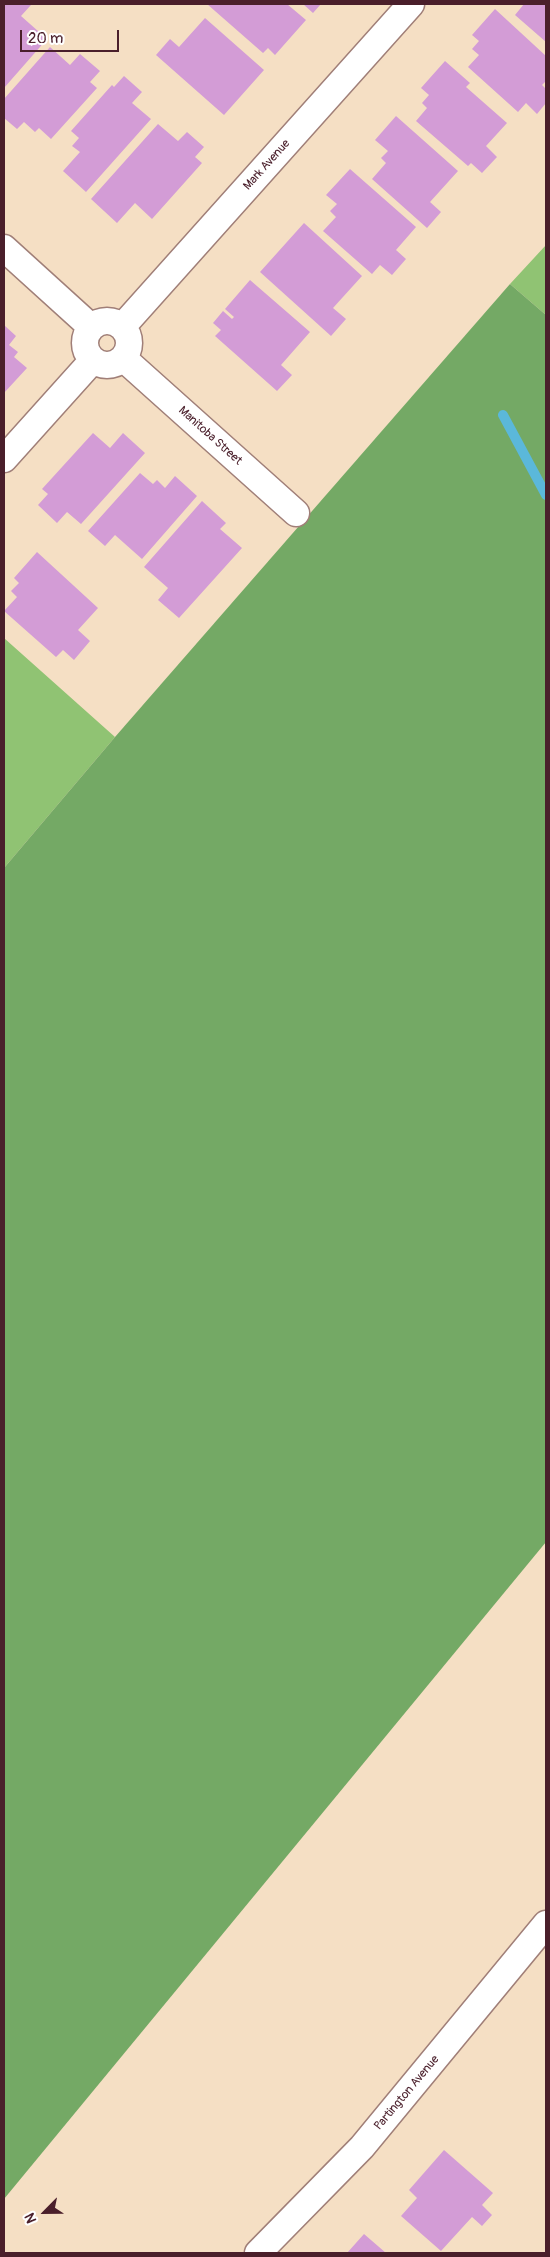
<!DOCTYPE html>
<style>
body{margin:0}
#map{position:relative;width:550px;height:2257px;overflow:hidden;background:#f5dfc4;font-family:Pangolin,sans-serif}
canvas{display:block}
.frame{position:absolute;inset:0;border:5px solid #4a1f2b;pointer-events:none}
.north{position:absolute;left:20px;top:2187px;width:50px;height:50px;-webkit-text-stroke:4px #fff;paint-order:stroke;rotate:247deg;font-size:14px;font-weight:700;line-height:20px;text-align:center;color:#4a1f2b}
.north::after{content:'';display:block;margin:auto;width:18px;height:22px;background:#4a1f2b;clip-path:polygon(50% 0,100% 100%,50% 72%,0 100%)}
.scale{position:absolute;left:20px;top:30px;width:99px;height:22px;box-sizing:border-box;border:2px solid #4a1f2b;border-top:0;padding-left:6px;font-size:15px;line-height:18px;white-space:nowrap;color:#4a1f2b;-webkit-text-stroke:4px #fff;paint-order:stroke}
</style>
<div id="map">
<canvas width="550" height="2257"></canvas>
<div class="frame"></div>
<div class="north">N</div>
<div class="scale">20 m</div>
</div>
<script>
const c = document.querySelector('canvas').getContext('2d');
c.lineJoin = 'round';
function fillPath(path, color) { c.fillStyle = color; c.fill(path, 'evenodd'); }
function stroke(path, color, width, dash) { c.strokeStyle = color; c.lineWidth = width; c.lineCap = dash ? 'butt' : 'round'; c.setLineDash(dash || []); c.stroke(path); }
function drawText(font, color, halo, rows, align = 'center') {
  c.font = font + ' Pangolin,sans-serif'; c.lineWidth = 4; c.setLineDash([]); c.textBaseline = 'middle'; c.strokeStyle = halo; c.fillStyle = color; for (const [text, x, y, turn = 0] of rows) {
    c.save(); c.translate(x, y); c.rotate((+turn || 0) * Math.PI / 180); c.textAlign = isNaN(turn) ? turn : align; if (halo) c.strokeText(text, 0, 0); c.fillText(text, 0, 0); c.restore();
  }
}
const green = new Path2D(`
 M 546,245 L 546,315 L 510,284 Z
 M 4,638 L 115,737 L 4,868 Z`);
const forest = new Path2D(`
 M 510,284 L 546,315 L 546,1542 L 4,2199 L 4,868 L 115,737 Z`);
const stream = new Path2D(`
 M 503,415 L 546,495`);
const building = new Path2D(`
 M 4,4 L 29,4 L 31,5 L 21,16 L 47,39 L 4,88 Z
 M 207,4 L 287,4 L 306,20 L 275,55 L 268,48 L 263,53 Z
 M 303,4 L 321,4 L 313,13 Z
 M 524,4 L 546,4 L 546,42 L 515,15 Z
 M 495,9 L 546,56 L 546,81 L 542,85 L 546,89 L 546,103 L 537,114 L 526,103 L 518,112 L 468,67 L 479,55 L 472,49 L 479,41 L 472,35 Z
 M 205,18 L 264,70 L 224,115 L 156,55 L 170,39 L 179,47 Z
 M 50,47 L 70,65 L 80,54 L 100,71 L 90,82 L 97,88 L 51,139 L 39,128 L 35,132 L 24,122 L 17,129 L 4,118 L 4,99 Z
 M 445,61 L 470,83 L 466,87 L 507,123 L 486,146 L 497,157 L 482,173 L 471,163 L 468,166 L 416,121 L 427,108 L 422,103 L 429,95 L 421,88 Z
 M 124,76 L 142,92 L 132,103 L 151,119 L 86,192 L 63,171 L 80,152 L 72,146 L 79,138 L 71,131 L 112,85 L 114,87 Z
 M 396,116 L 458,171 L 430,202 L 441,212 L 427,228 L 372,179 L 386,163 L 381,158 L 388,151 L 375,140 Z
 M 158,124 L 178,141 L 187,132 L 204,147 L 195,157 L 202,163 L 152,219 L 135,203 L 117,223 L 91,199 Z
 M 350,169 L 416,227 L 396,250 L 406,259 L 392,275 L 380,265 L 372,274 L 323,231 L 336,217 L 330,211 L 337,204 L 326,195 Z
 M 304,223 L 362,276 L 333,308 L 346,319 L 331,336 L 260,272 Z
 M 250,280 L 310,332 L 281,365 L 292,375 L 277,391 L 215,336 L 221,330 L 213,323 L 223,311 L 232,319 L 234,317 L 225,309 Z
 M 4,325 L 16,336 L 9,345 L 18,352 L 14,357 L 27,368 L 4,393 Z
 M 93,433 L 110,448 L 123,433 L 145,453 L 81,524 L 67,512 L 57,523 L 38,505 L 48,494 L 42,489 Z
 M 140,473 L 153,484 L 157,480 L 165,488 L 175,476 L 197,496 L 142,559 L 115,535 L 105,546 L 88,531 Z
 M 202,501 L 226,523 L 220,529 L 242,548 L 179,618 L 158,600 L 168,588 L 144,567 Z
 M 37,552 L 98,608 L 78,630 L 90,641 L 74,660 L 63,650 L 56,657 L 4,611 L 17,597 L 11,591 L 19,583 L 14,578 Z
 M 444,2150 L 493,2193 L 482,2205 L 492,2215 L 482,2226 L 472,2217 L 441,2251 L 401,2216 L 417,2198 L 409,2190 Z
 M 364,2234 L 386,2253 L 347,2253 Z`);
const minor = new Path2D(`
 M 4,248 L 91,327
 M85 343a22 22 0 1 1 44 0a22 22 0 1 1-44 0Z
 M 122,327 L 411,4
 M 123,358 L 296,513
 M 4,459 L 93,360
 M 258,2253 L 362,2147 L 546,1924`);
const streetNames = [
 ["Mark Avenue",267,165,-48],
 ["Manitoba Street",210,436,42],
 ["Partington Avenue",407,2093,-50]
];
fillPath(green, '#90c373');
fillPath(forest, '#74a965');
stroke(stream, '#5bb8da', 10);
fillPath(building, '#d39cd6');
stroke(minor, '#a07f78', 29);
stroke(minor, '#fff', 26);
drawText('12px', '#4a1f2b', '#fff', streetNames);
</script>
